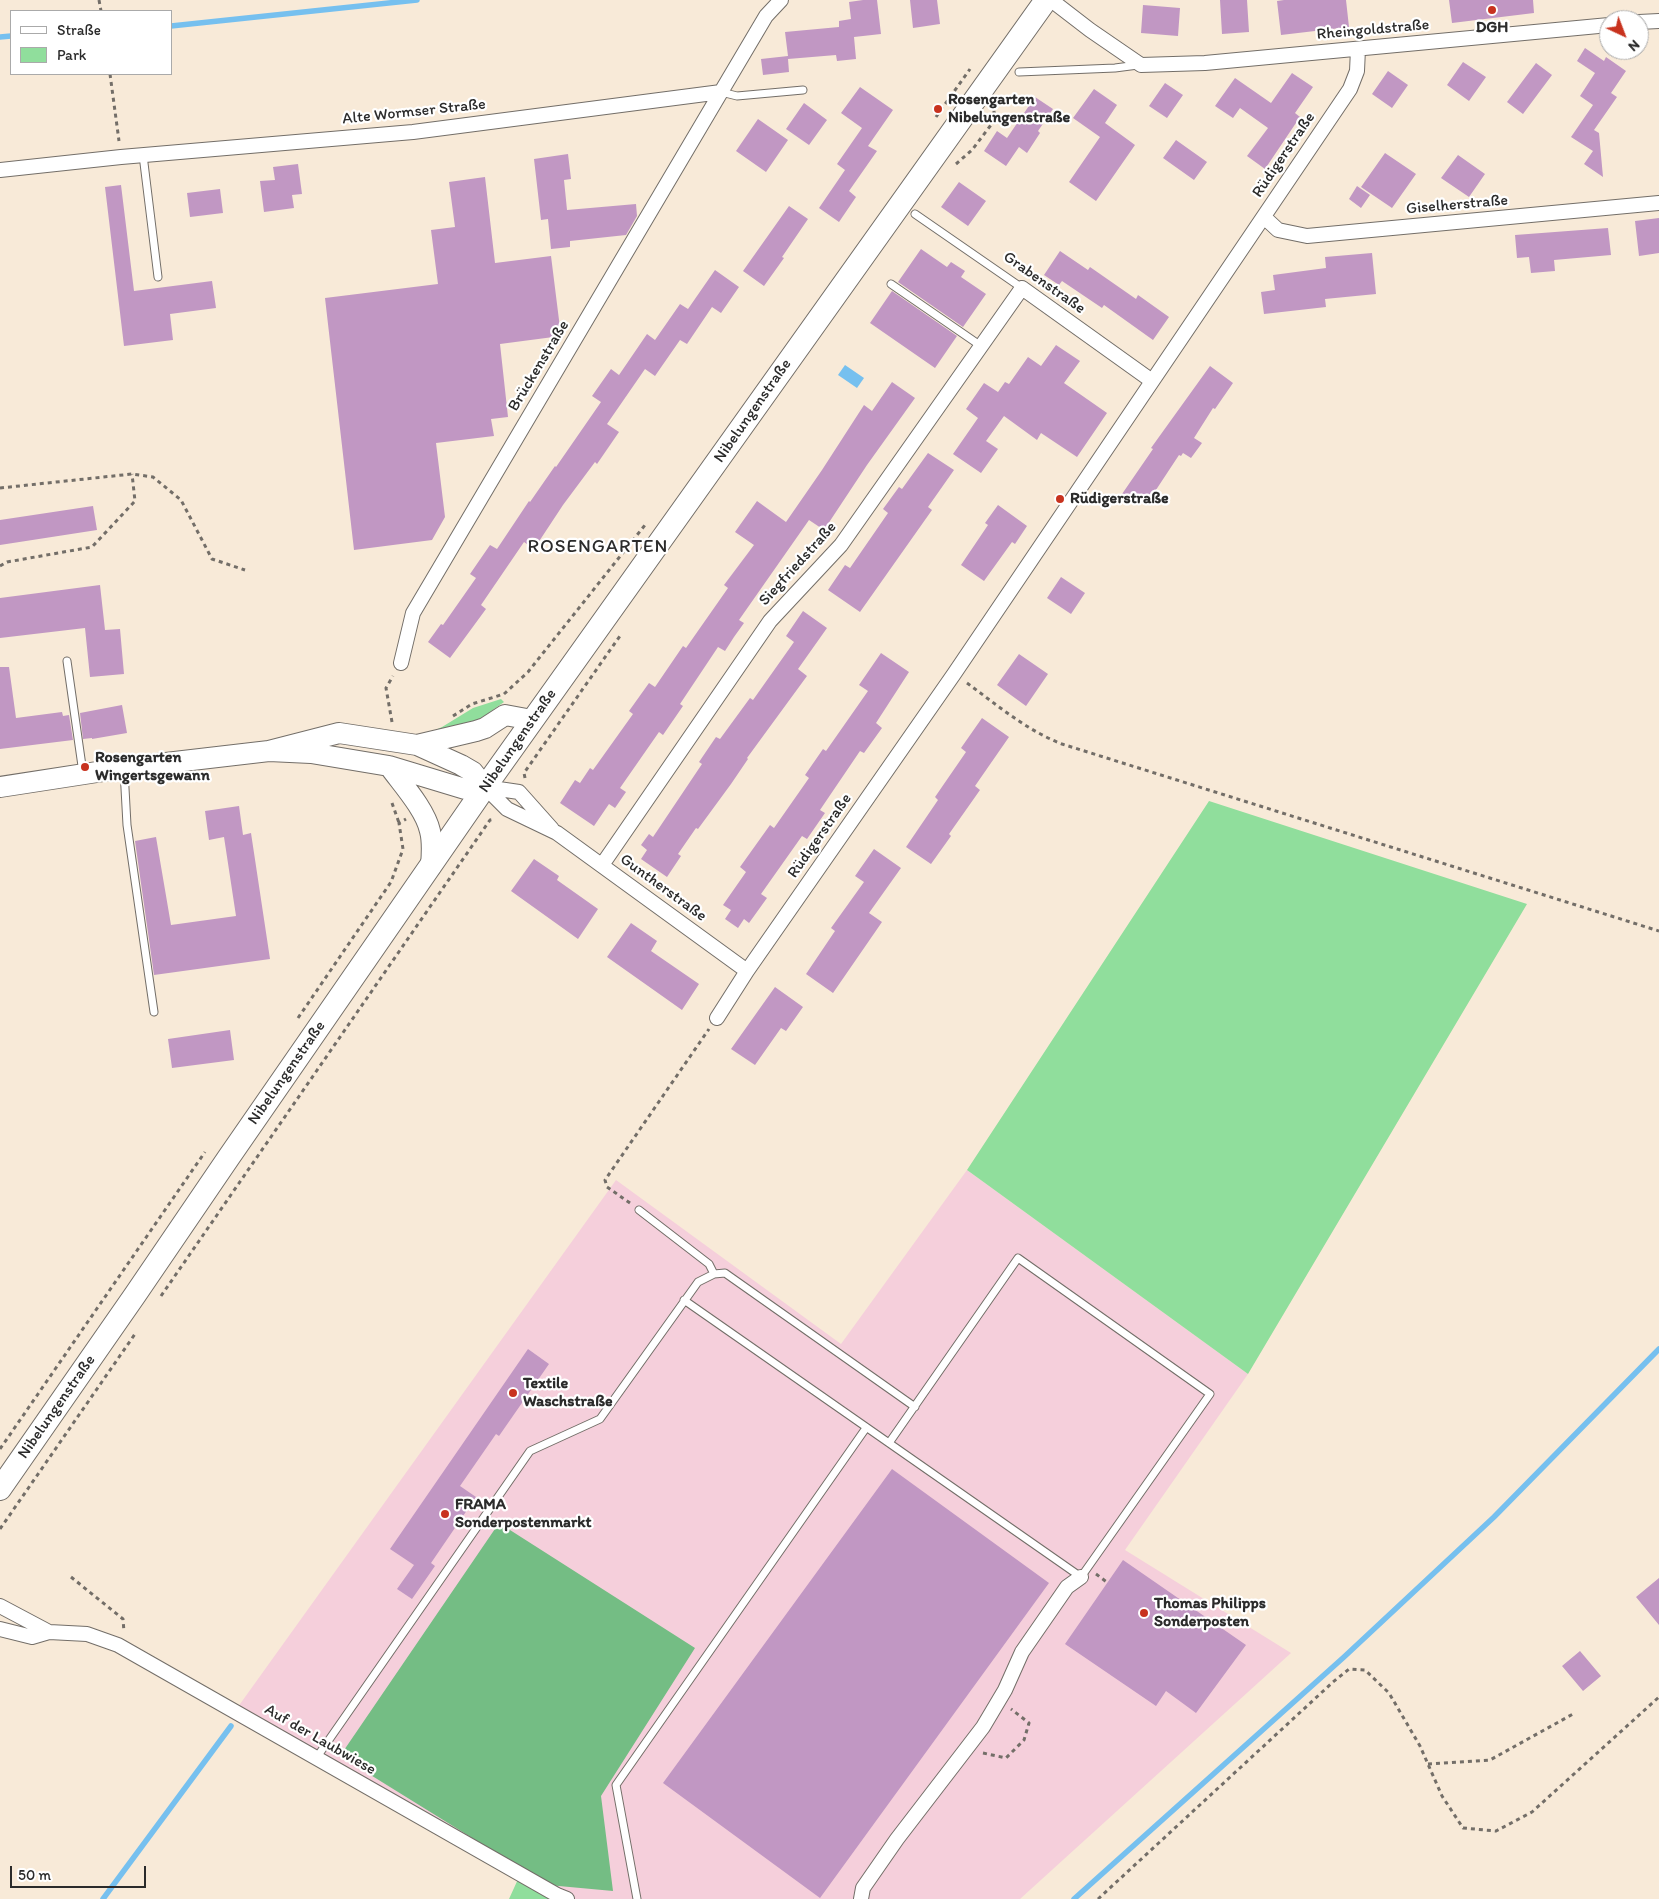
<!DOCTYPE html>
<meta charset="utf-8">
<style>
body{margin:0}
#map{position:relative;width:1659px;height:1899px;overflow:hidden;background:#f8ead8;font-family:Itim,sans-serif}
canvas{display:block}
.legend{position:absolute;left:10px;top:10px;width:162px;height:65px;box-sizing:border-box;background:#fff;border:1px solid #aaa;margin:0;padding:6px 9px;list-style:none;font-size:15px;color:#2b2b2b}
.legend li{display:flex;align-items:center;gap:10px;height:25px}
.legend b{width:25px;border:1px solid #aaa}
.north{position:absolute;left:1599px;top:10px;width:50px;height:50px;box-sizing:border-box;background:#fff;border:1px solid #aaa;border-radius:50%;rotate:137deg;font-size:14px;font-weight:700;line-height:20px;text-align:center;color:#2b2b2b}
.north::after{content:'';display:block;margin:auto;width:18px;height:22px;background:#c8321e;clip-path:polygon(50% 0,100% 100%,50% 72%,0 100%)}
.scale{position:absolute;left:10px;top:1866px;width:136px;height:22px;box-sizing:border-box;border:2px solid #2b2b2b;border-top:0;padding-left:6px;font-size:15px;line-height:18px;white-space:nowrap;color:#2b2b2b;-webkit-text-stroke:4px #fff;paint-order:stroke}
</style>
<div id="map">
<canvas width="1659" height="1899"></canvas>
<ul class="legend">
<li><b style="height:6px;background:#fff"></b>Straße</li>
<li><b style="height:14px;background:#90de9c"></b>Park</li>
</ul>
<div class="north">N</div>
<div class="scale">50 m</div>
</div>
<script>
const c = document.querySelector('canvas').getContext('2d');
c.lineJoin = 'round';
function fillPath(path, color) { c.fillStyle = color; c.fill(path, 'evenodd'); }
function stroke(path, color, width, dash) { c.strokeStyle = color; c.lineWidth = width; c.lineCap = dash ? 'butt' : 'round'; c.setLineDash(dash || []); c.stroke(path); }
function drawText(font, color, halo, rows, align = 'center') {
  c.font = font + ' Itim,sans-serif'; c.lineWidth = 4.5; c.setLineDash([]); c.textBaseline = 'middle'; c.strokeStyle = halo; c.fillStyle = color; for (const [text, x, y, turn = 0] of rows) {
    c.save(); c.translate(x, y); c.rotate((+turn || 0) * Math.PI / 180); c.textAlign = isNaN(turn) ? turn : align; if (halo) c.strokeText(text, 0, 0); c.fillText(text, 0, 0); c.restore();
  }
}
const built = new Path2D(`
 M 967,1170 L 1248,1374 L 1125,1550 L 1291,1653 L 1020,1899 L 559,1899 L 230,1718 L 616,1180 L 841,1344 Z`);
const green = new Path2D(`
 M 501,699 L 504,702 L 486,715 L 472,723 L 431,732 L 442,727 L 473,708 Z
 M 1209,801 L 1527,904 L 1248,1374 L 967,1170 Z
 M 519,1877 L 559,1899 L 509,1899 Z`);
const forest = new Path2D(`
 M 499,1523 L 695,1648 L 601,1796 L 613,1891 L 548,1885 L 340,1756 Z`);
const water = new Path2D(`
 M 845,365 L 864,378 L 857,388 L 838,375 Z`);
const stream = new Path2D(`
 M 171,26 L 417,0
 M 0,37 L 11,36
 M 103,1899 L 231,1726
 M 1074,1899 L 1344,1657 L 1494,1517 L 1659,1349`);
const building = new Path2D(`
 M 863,0 L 877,0 L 881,34 L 854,37 L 856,59 L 837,61 L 836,55 L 788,59 L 789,72 L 763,75 L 761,59 L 788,56 L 785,32 L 839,27 L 839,21 L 851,19 L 849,2 Z
 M 910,0 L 937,0 L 940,24 L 913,28 Z
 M 1220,0 L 1247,0 L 1249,32 L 1222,34 Z
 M 1284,0 L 1346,0 L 1349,27 L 1281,35 L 1277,1 Z
 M 1449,0 L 1533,0 L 1534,13 L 1452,23 Z
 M 1143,5 L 1180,8 L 1178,36 L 1141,33 Z
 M 1585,48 L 1604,61 L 1606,57 L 1626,71 L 1611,93 L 1617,97 L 1594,130 L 1599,133 L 1603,177 L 1584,164 L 1593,151 L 1571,137 L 1593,105 L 1580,96 L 1595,73 L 1577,61 Z
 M 1463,62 L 1486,77 L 1469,101 L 1447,85 Z
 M 1536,63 L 1552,75 L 1523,114 L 1507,102 Z
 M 1388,71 L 1408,85 L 1392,108 L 1372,94 Z
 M 1292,73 L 1313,87 L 1295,113 L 1300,117 L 1265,169 L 1247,156 L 1268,128 L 1240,108 L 1233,118 L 1215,106 L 1235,78 L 1271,103 Z
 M 1165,83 L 1183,95 L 1167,118 L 1149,106 Z
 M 860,87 L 893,110 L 868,146 L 877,151 L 849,191 L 856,197 L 839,222 L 819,208 L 845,170 L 837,164 L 862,128 L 841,113 Z
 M 1094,89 L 1117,105 L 1105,123 L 1135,145 L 1096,201 L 1069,182 L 1100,137 L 1073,118 Z
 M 1035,97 L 1053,109 L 1038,131 L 1040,133 L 1027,153 L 1019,147 L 1006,166 L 984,151 L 997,131 L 1007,138 Z
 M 804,103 L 827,120 L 809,145 L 786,129 Z
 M 758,119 L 788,140 L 766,172 L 736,151 Z
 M 1176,140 L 1207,162 L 1194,180 L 1163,158 Z
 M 1385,153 L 1416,174 L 1392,208 L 1361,187 Z
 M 568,154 L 571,179 L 564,180 L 567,210 L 636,204 L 637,216 L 626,235 L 570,241 L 570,247 L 551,249 L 548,219 L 541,220 L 534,159 Z
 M 1458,155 L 1485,174 L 1469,197 L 1441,178 Z
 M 298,164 L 302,194 L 292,195 L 294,208 L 264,212 L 260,181 L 275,180 L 273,167 Z
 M 485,177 L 495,263 L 551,256 L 561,336 L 500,344 L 508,417 L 491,419 L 494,436 L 436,443 L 445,517 L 432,540 L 354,550 L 325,298 L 438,284 L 431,230 L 455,227 L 449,182 Z
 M 959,182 L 986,201 L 968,226 L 941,207 Z
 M 121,185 L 134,291 L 212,281 L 216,308 L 170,314 L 173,340 L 124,346 L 105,187 Z
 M 1357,186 L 1370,195 L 1361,208 L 1349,199 Z
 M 220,189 L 223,213 L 190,217 L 187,193 Z
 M 789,206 L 808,219 L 782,257 L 784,258 L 764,286 L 743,271 Z
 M 1659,218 L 1659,253 L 1639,256 L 1635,221 Z
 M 1608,228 L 1611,255 L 1554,260 L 1555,271 L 1531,273 L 1529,257 L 1517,258 L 1515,235 Z
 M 921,249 L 947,267 L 951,262 L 965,271 L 961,277 L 986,294 L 963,327 L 898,282 Z
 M 1060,251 L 1088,270 L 1090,267 L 1136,299 L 1138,295 L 1169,317 L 1153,340 L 1104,305 L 1102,308 L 1062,281 L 1059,285 L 1044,275 Z
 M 1372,253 L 1376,294 L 1325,299 L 1326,307 L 1264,314 L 1261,292 L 1275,290 L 1273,275 L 1326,268 L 1325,257 Z
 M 715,270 L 739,287 L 721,313 L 712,307 L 687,344 L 680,340 L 655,376 L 645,369 L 607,424 L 619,432 L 597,464 L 595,462 L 563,505 L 534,549 L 524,542 L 481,605 L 486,609 L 450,658 L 428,642 L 441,624 L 443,625 L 476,578 L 470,574 L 490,545 L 497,549 L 529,501 L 530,502 L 555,466 L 556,467 L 601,402 L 592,396 L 611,369 L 619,375 L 647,334 L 655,340 L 680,304 L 688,309 Z
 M 892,291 L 957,336 L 935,368 L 870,323 Z
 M 1056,345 L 1080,361 L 1064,383 L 1107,413 L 1077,457 L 1041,433 L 1037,440 L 1004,416 L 986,441 L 998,449 L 981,473 L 953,454 L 978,418 L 966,409 L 984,383 L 998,392 L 1005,382 L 1009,384 L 1028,357 L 1041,366 Z
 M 1210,366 L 1233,383 L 1215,409 L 1213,408 L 1194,438 L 1202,443 L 1191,458 L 1183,453 L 1181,456 L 1179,455 L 1150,499 L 1142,494 L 1136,503 L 1122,494 L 1153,449 L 1151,448 Z
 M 892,382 L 915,398 L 867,465 L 824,530 L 809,520 L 739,620 L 744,623 L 734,637 L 725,651 L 718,647 L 680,704 L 683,706 L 663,735 L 659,732 L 620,788 L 626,792 L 615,808 L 609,804 L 594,826 L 560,803 L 575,780 L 580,783 L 590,768 L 593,770 L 633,714 L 629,711 L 649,683 L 655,687 L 683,646 L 686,648 L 728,588 L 724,585 L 754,545 L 735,532 L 757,501 L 786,522 L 822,470 L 864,405 L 872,411 Z
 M 928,453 L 954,470 L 928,507 L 932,510 L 860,612 L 828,590 L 845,565 L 850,568 L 888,513 L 883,509 L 899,487 L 902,489 Z
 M 998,505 L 1027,526 L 1015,544 L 1012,542 L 984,581 L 961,565 L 988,525 L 985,523 Z
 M 93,506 L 97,530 L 0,545 L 0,520 Z
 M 1061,577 L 1085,593 L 1071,614 L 1047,598 Z
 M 100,585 L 105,630 L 120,629 L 124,674 L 90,677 L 85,628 L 0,638 L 0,598 Z
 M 803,611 L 827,628 L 798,669 L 807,676 L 747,758 L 748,759 L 731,784 L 698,829 L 696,828 L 678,854 L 681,856 L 667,877 L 641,859 L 647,850 L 641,845 L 649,834 L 653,837 L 702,764 L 699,762 L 716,737 L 720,739 L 750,698 L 753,700 L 794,642 L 786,636 Z
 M 881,653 L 909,672 L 876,723 L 882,728 L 864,753 L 860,751 L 820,810 L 825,813 L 807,839 L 802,836 L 761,894 L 767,898 L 749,923 L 744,919 L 738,928 L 725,919 L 731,910 L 723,905 L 746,872 L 740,867 L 770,825 L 774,828 L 809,778 L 805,775 L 823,749 L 826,751 L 868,691 L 859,685 Z
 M 1019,654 L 1048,674 L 1026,706 L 997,685 Z
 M 0,667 L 9,667 L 16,718 L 62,712 L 63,716 L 69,715 L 73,740 L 0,749 Z
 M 122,705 L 127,733 L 92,739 L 92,738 L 83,739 L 80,713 Z
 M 982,718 L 1009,737 L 975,786 L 980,790 L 949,834 L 951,836 L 931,864 L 906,847 L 938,800 L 935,797 L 966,752 L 961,748 Z
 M 239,806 L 243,835 L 251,833 L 270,959 L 154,975 L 135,841 L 156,837 L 171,925 L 236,916 L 224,837 L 209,840 L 205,811 Z
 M 874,849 L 901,868 L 869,913 L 882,922 L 833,993 L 806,974 L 835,931 L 831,928 L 864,882 L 855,876 Z
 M 534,859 L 559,876 L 557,880 L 598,909 L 578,939 L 511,891 Z
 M 631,923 L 657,941 L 651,951 L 699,984 L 682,1010 L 607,957 Z
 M 775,987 L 803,1007 L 786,1031 L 781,1028 L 755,1065 L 731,1049 Z
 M 230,1030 L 234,1060 L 172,1068 L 168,1039 Z
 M 528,1349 L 549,1364 L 499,1436 L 496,1434 L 460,1486 L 476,1497 L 431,1563 L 435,1566 L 412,1599 L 397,1589 L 414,1565 L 390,1549 Z
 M 892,1469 L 1049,1583 L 820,1898 L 663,1783 Z
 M 1123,1560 L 1246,1645 L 1196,1713 L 1166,1691 L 1156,1706 L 1065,1644 Z
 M 1659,1578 L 1659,1625 L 1636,1597 Z
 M 1580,1651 L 1601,1676 L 1583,1691 L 1562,1666 Z`);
const path = new Path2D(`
 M 99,0 L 101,11
 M 110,74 L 119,141
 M 936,117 L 970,69
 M 956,164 L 972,150 L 994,121 L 994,107
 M 0,488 L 132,474 L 153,477 L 181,500 L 212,559 L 245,570
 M 0,566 L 7,562 L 92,547 L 135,501 L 132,474
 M 967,683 C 997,705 1026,730 1062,744 L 1659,931
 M 453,716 L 472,704 L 504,694 L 528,672 L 645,525
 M 392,722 L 386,688 L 393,676
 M 525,778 L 524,773 L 622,633
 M 392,803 L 399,823
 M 298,1018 L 391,882 L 403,849 L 399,823 L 406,819
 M 630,1203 L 607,1187 L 605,1180 L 709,1029
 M 161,1296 L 490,820 L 495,819
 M 0,1449 L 205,1152
 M 0,1529 L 135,1334
 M 1096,1574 L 1108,1583
 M 71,1577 L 123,1619 L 124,1632
 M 983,1753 L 1006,1758 L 1024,1740 L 1029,1723 L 1011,1709
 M 1428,1764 L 1490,1760 L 1573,1714
 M 1098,1899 L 1333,1682 L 1349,1669 L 1365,1670 L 1389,1693 L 1420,1746 L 1442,1796 L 1463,1828 L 1496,1831 L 1532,1812 L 1659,1697`);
const lane = new Path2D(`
 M 1019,72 L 1115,68 L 1138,65
 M 721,92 L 737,96 L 803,90
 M 143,155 L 158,277
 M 915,214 L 1022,288
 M 891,284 L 981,346
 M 67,661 L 83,773
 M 124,770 L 127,825 L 154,1012
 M 639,1210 L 709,1264 L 714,1274
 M 684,1300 L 1081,1577 L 1210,1394 L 1018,1258 L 889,1443
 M 317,1757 L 530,1451 L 600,1419 L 698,1282 L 714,1274 L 725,1273 L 915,1407
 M 637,1899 L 616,1785 L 866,1428`);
const street = new Path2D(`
 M 1051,0 L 1090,30 L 1141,65 L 1205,63 L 1609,25
 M 1639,22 L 1659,21
 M 0,170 L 121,157 L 413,132 L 721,92 L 766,16 L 781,0
 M 1264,217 L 1278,230 L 1307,236 L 1659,203
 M 401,663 L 413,613 L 721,92
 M 485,787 L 507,809 L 557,833 L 747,971
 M 485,787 L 519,792 L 552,829
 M 602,865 L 770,621 L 841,545 L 1022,288 L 1152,381
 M 717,1018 L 747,971 L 954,674 L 1350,89 L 1357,71 L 1358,49
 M 0,1606 L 49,1632
 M 0,1629 L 32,1637 L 49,1632 L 87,1634 L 118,1645 L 557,1895 L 567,1899
 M 861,1899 L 863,1888 L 897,1839 L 983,1727 L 1005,1690 L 1022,1652 L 1067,1587 L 1081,1577`);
const secondary = new Path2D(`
 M 417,745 L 476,731 L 485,728 L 505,715 L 532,720
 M 389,766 C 402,784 425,809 430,831 C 433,842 432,854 431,866
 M 0,787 L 123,768 L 269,751 L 339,733 L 417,745 L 461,765 L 473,772 L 485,787 L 465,789 L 389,766 L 311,753 L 269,751`);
const primary = new Path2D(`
 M 0,1489 L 135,1295 L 229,1157 L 485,787 L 1046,0`);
const markers = [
 [1492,10,5,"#c8321e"],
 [938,109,5,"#c8321e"],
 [1060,499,5,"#c8321e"],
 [85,767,5,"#c8321e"],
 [513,1393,5,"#c8321e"],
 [445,1514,5,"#c8321e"],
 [1144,1613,5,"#c8321e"]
];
const poiNames = [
 ["DGH",1492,28,"center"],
 ["Rosengarten",948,100],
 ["Nibelungenstraße",948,118],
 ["Rüdigerstraße",1070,499],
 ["Rosengarten",95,758],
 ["Wingertsgewann",95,776],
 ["Textile",523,1384],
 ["Waschstraße",523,1402],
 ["FRAMA",455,1505],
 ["Sonderpostenmarkt",455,1523],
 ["Thomas Philipps",1154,1604],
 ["Sonderposten",1154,1622]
];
const streetNames = [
 ["Rheingoldstraße",1373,30,-5],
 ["Alte Wormser Straße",414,112,-6],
 ["Rüdigerstraße",1284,155,-56],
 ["Giselherstraße",1457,205,-5],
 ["Grabenstraße",1044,283,35],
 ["Brückenstraße",539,366,-59],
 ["Nibelungenstraße",753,411,-55],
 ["Siegfriedstraße",798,564,-48],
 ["Nibelungenstraße",518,741,-55],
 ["Rüdigerstraße",820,836,-55],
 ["Guntherstraße",663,888,36],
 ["Nibelungenstraße",287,1073,-55],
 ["Nibelungenstraße",57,1407,-55],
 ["Auf der Laubwiese",320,1740,30]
];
const quarterNames = [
 ["ROSENGARTEN",598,547]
];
fillPath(built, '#f5cfdb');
fillPath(green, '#90de9c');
fillPath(forest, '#74bd84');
fillPath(water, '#76c0ef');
stroke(stream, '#76c0ef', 5.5);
fillPath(building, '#c197c3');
stroke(lane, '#736e68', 9);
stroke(street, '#736e68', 16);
stroke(secondary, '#736e68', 22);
stroke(primary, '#736e68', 24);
stroke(path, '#736e68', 3, [4, 4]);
stroke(lane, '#fff', 7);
stroke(street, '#fff', 14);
stroke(secondary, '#fff', 20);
stroke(primary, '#fff', 22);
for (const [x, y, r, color] of markers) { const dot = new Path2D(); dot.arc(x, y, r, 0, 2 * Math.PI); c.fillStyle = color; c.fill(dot); stroke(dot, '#fff', 2); }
drawText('bold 16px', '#2b2b2b', '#fff', poiNames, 'left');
drawText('16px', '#2b2b2b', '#fff', streetNames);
c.letterSpacing = '1px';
drawText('19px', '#2b2b2b', '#fff', quarterNames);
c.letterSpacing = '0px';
</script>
